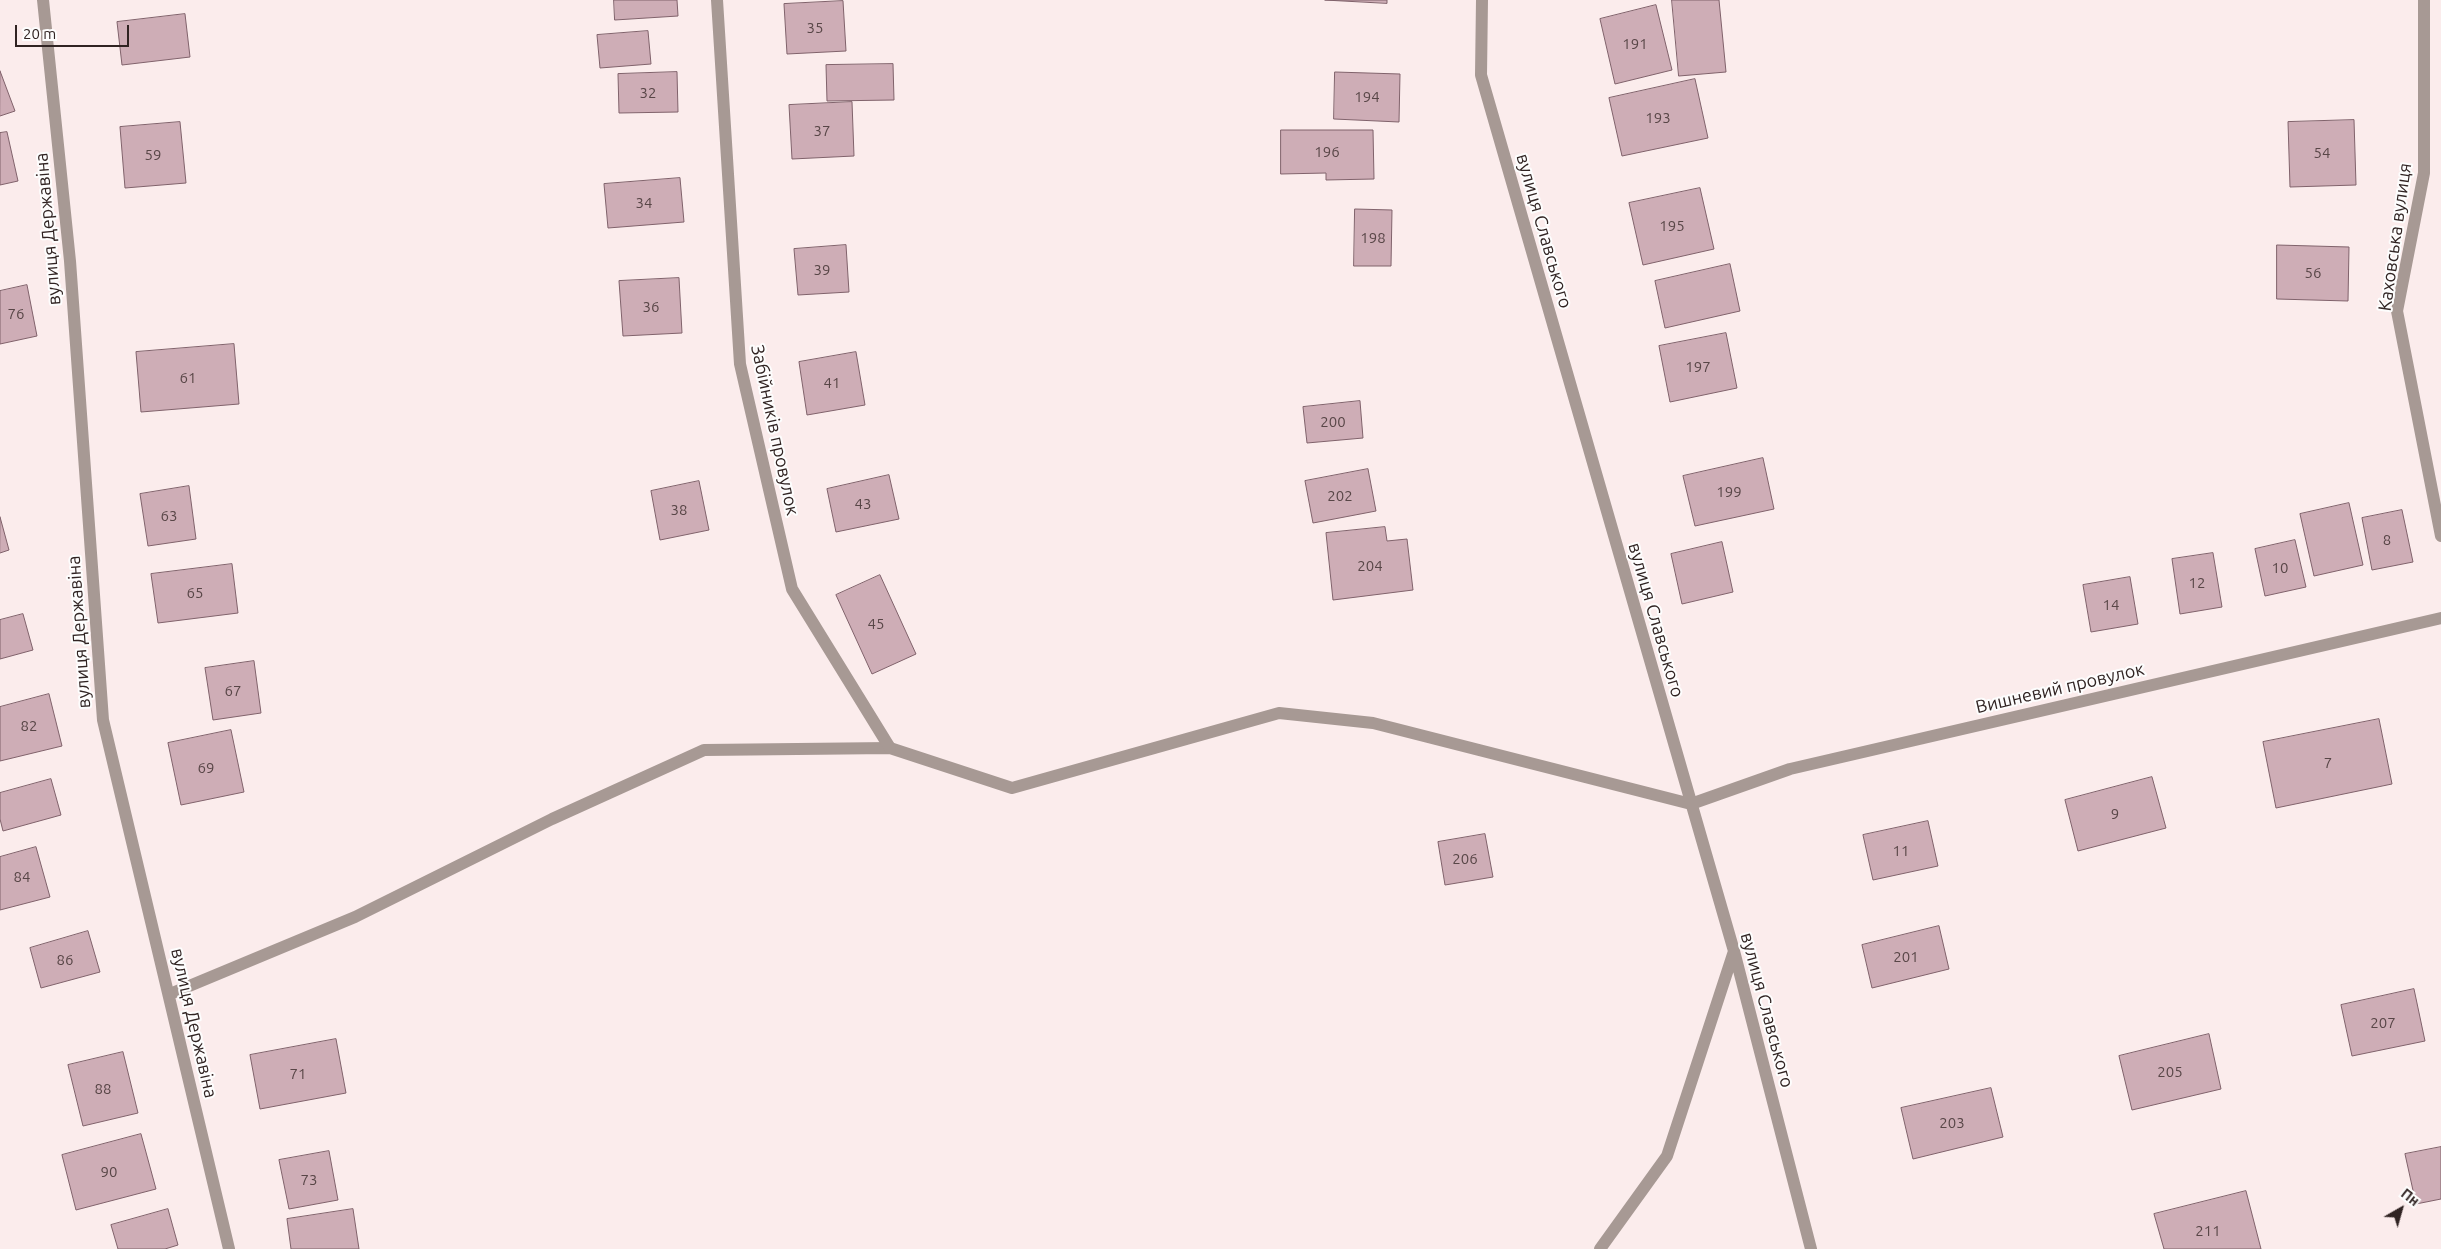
<!DOCTYPE html>
<meta charset="utf-8">
<style>
body{margin:0}
#map{position:relative;width:2441px;height:1249px;overflow:hidden;background:#fbecec;font-family:Ubuntu,sans-serif}
canvas{display:block}
.north{position:absolute;left:2376px;top:1184px;width:50px;height:50px;-webkit-text-stroke:4px #fdfdfd;paint-order:stroke;rotate:38deg;font-size:14px;font-weight:700;line-height:20px;text-align:center;color:#302322}
.north::after{content:'';display:block;margin:auto;width:18px;height:22px;background:#302322;clip-path:polygon(50% 0,100% 100%,50% 72%,0 100%)}
.scale{position:absolute;left:15px;top:25px;width:114px;height:22px;box-sizing:border-box;border:2px solid #302322;border-top:0;padding-left:6px;font-size:15px;line-height:18px;white-space:nowrap;color:#302322;-webkit-text-stroke:4px #fdfdfd;paint-order:stroke}
</style>
<div id="map">
<canvas width="2441" height="1249"></canvas>
<div class="north">Пн</div>
<div class="scale">20 m</div>
</div>
<script>
const c = document.querySelector('canvas').getContext('2d');
c.lineJoin = 'round';
function fillPath(path, color) { c.fillStyle = color; c.fill(path, 'evenodd'); }
function stroke(path, color, width, dash) { c.strokeStyle = color; c.lineWidth = width; c.lineCap = dash ? 'butt' : 'round'; c.setLineDash(dash || []); c.stroke(path); }
function drawText(font, color, halo, rows, align = 'center') {
  c.font = font + ' Ubuntu,sans-serif'; c.lineWidth = 4; c.setLineDash([]); c.textBaseline = 'middle'; c.strokeStyle = halo; c.fillStyle = color; for (const [text, x, y, turn = 0] of rows) {
    c.save(); c.translate(x, y); c.rotate((+turn || 0) * Math.PI / 180); c.textAlign = isNaN(turn) ? turn : align; if (halo) c.strokeText(text, 0, 0); c.fillText(text, 0, 0); c.restore();
  }
}
const building = new Path2D(`
 M 614,0 L 677,0 L 678,16 L 615,20 Z
 M 1325,0 L 1387,0 L 1387,3 Z
 M 1672,0 L 1719,0 L 1726,72 L 1679,76 Z
 M 843,1 L 846,51 L 787,54 L 784,4 Z
 M 1656,5 L 1672,70 L 1615,84 L 1600,19 Z
 M 185,14 L 190,57 L 122,65 L 117,22 Z
 M 648,31 L 651,64 L 600,68 L 597,35 Z
 M 893,64 L 894,100 L 827,101 L 826,65 Z
 M 0,71 L 15,111 L 0,116 Z
 M 677,72 L 678,112 L 619,113 L 618,74 Z
 M 1335,72 L 1400,74 L 1399,122 L 1334,119 Z
 M 1695,79 L 1708,138 L 1622,156 L 1609,98 Z
 M 852,102 L 854,156 L 792,159 L 789,105 Z
 M 2354,120 L 2356,185 L 2290,187 L 2288,122 Z
 M 180,122 L 186,183 L 125,188 L 120,127 Z
 M 1281,130 L 1373,130 L 1374,179 L 1326,180 L 1326,173 L 1281,174 Z
 M 7,132 L 18,181 L 0,185 L 0,133 Z
 M 680,178 L 684,222 L 608,228 L 604,184 Z
 M 1700,188 L 1714,249 L 1643,265 L 1629,203 Z
 M 1355,209 L 1392,210 L 1391,266 L 1354,266 Z
 M 846,245 L 849,292 L 798,295 L 794,249 Z
 M 2277,245 L 2349,247 L 2348,301 L 2277,299 Z
 M 1730,264 L 1740,311 L 1665,328 L 1655,281 Z
 M 679,278 L 682,333 L 623,336 L 619,281 Z
 M 27,285 L 37,336 L 0,344 L 0,291 Z
 M 1726,333 L 1737,388 L 1670,402 L 1659,346 Z
 M 234,344 L 239,404 L 141,412 L 136,352 Z
 M 856,352 L 865,405 L 807,415 L 799,362 Z
 M 1360,401 L 1363,438 L 1307,443 L 1303,407 Z
 M 1763,458 L 1774,509 L 1695,526 L 1683,476 Z
 M 1368,469 L 1376,511 L 1313,523 L 1305,481 Z
 M 889,475 L 899,519 L 836,532 L 827,489 Z
 M 699,481 L 709,530 L 660,540 L 651,491 Z
 M 189,486 L 196,539 L 148,546 L 140,494 Z
 M 2349,503 L 2363,565 L 2314,576 L 2300,514 Z
 M 2402,510 L 2413,562 L 2372,570 L 2362,518 Z
 M 0,517 L 9,550 L 0,553 Z
 M 1385,527 L 1387,541 L 1407,539 L 1413,590 L 1333,600 L 1326,533 Z
 M 2295,540 L 2306,587 L 2265,596 L 2255,549 Z
 M 1722,542 L 1733,592 L 1682,604 L 1671,554 Z
 M 2213,553 L 2222,607 L 2180,614 L 2172,559 Z
 M 232,564 L 238,613 L 158,623 L 151,574 Z
 M 880,575 L 916,654 L 872,674 L 836,595 Z
 M 2130,577 L 2138,624 L 2091,632 L 2083,585 Z
 M 23,614 L 33,650 L 0,659 L 0,620 Z
 M 254,661 L 261,713 L 213,720 L 205,668 Z
 M 49,694 L 62,746 L 0,761 L 0,707 Z
 M 2379,719 L 2392,784 L 2276,808 L 2263,742 Z
 M 231,730 L 244,792 L 181,805 L 168,743 Z
 M 2152,777 L 2166,828 L 2078,851 L 2065,800 Z
 M 51,779 L 61,815 L 3,831 L 0,819 L 0,793 Z
 M 1928,821 L 1938,866 L 1873,880 L 1863,835 Z
 M 1485,834 L 1493,877 L 1445,885 L 1438,842 Z
 M 36,847 L 50,897 L 0,910 L 0,857 Z
 M 1939,926 L 1949,969 L 1872,988 L 1862,945 Z
 M 88,931 L 100,972 L 41,988 L 30,948 Z
 M 2414,989 L 2425,1041 L 2352,1056 L 2341,1005 Z
 M 2209,1034 L 2221,1089 L 2132,1110 L 2119,1056 Z
 M 336,1039 L 346,1093 L 260,1109 L 250,1055 Z
 M 123,1052 L 138,1113 L 83,1126 L 68,1065 Z
 M 1991,1088 L 2003,1137 L 1913,1159 L 1901,1108 Z
 M 141,1134 L 156,1189 L 76,1210 L 62,1155 Z
 M 2441,1147 L 2441,1199 L 2416,1204 L 2405,1154 Z
 M 329,1151 L 338,1200 L 289,1209 L 279,1160 Z
 M 2246,1191 L 2261,1249 L 2164,1249 L 2154,1214 Z
 M 168,1209 L 178,1245 L 165,1249 L 118,1249 L 111,1225 Z
 M 353,1209 L 359,1249 L 291,1249 L 287,1219 Z`);
const lane = new Path2D(`
 M 170,994 L 355,917 L 552,819 L 704,750 L 890,748 L 1012,788 L 1279,713 L 1373,723 L 1691,804`);
const street = new Path2D(`
 M 43,0 L 70,261 L 103,720 L 229,1249
 M 717,0 L 740,364 L 792,589 L 890,748
 M 1482,0 L 1481,75 L 1734,951 L 1811,1249
 M 2424,0 L 2424,173 L 2397,311 L 2441,536
 M 1691,804 L 1790,769 L 2441,618
 M 1600,1249 L 1667,1156 L 1734,951`);
const numberNames = [
 ["35",815,28],
 ["191",1635,44],
 ["32",648,93],
 ["194",1367,97],
 ["193",1658,118],
 ["37",822,131],
 ["196",1327,152],
 ["54",2322,153],
 ["59",153,155],
 ["34",644,203],
 ["195",1672,226],
 ["198",1373,238],
 ["39",822,270],
 ["56",2313,273],
 ["36",651,307],
 ["76",16,314],
 ["197",1698,367],
 ["61",188,378],
 ["41",832,383],
 ["200",1333,422],
 ["199",1729,492],
 ["202",1340,496],
 ["43",863,504],
 ["38",679,510],
 ["63",169,516],
 ["8",2387,540],
 ["204",1370,566],
 ["10",2280,568],
 ["12",2197,583],
 ["65",195,593],
 ["14",2111,605],
 ["45",876,624],
 ["67",233,691],
 ["82",29,726],
 ["7",2328,763],
 ["69",206,768],
 ["9",2115,814],
 ["11",1901,851],
 ["206",1465,859],
 ["84",22,877],
 ["201",1906,957],
 ["86",65,960],
 ["207",2383,1023],
 ["205",2170,1072],
 ["71",298,1074],
 ["88",103,1089],
 ["203",1952,1123],
 ["90",109,1172],
 ["73",309,1180],
 ["211",2208,1231]
];
const streetNames = [
 ["вулиця Державіна",48,229,-95],
 ["вулиця Славського",1544,231,74],
 ["Каховська вулиця",2395,237,-82],
 ["Забійників провулок",775,430,78],
 ["вулиця Славського",1656,620,74],
 ["вулиця Державіна",79,632,-94],
 ["Вишневий провулок",2060,688,-13],
 ["вулиця Славського",1767,1010,75],
 ["вулиця Державіна",194,1023,77]
];
fillPath(building, '#ceadb6');
stroke(building, '#80626b', 1);
stroke(lane, '#a79994', 12);
stroke(street, '#a79994', 12);
drawText('15px', '#584647', null, numberNames);
drawText('18px', '#302322', '#fdfdfd', streetNames);
</script>
